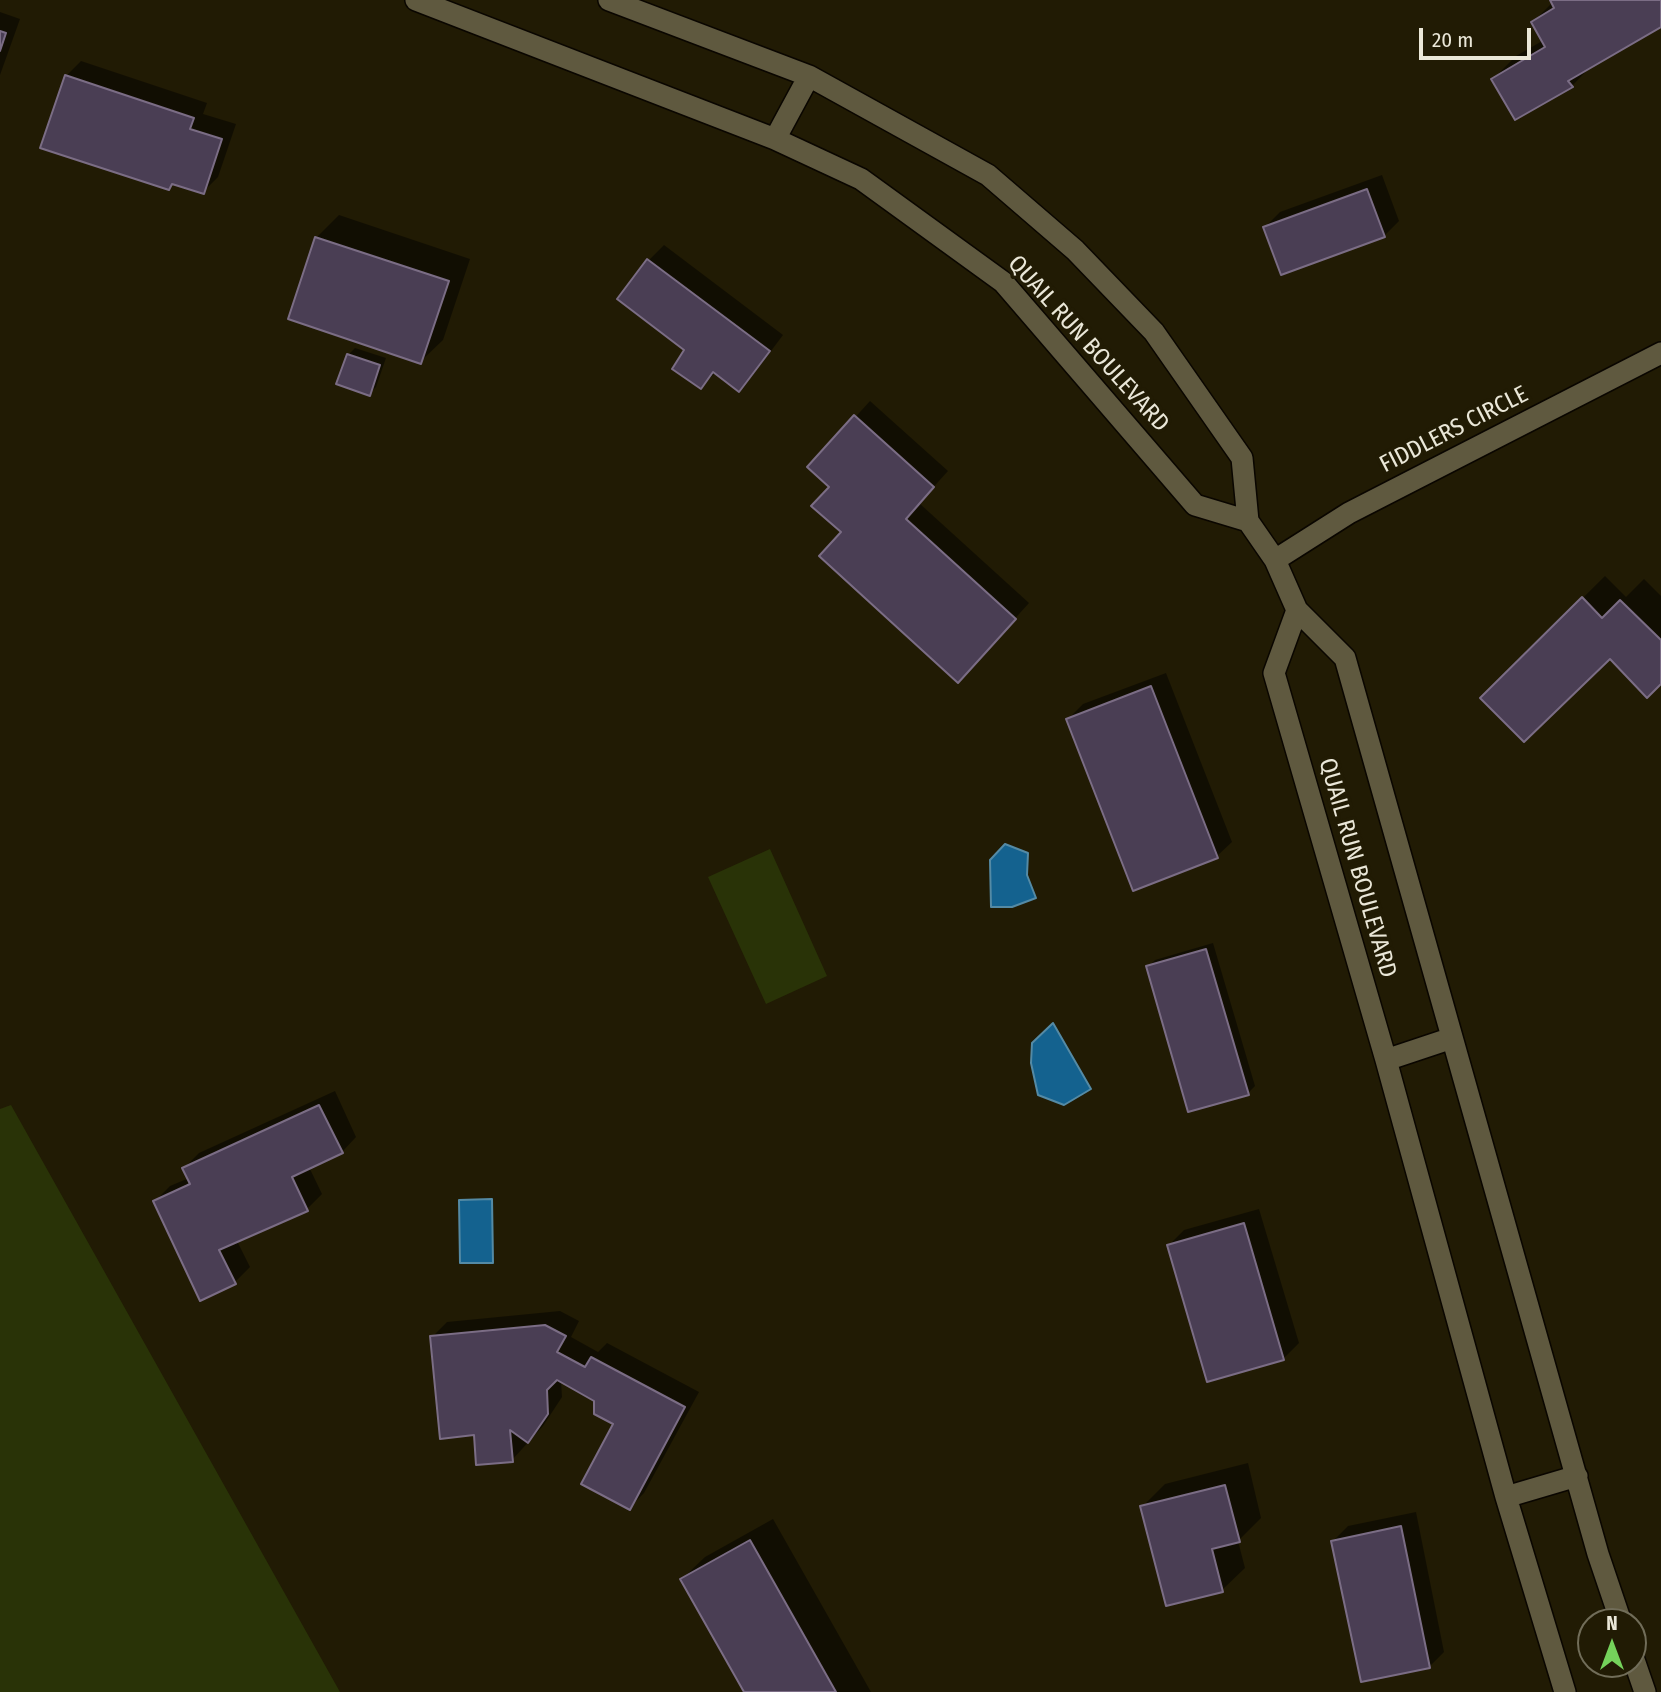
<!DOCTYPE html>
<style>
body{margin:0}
#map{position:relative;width:1661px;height:1692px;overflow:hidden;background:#211b04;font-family:"Fira Sans Condensed",sans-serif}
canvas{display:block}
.north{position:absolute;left:1577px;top:1608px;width:70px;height:70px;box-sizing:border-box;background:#211b04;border:2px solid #716d59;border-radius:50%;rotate:0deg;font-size:19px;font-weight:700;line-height:28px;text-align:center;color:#eae7d8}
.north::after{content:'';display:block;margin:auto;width:24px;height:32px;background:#75d25b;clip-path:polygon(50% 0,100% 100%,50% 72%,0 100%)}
.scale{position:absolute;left:1419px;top:28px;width:112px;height:32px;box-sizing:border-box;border:4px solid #eae7d8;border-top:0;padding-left:9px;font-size:21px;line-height:24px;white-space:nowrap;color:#eae7d8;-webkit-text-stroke:5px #211b04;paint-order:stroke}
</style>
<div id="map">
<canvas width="1661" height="1692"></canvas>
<div class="north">N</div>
<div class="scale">20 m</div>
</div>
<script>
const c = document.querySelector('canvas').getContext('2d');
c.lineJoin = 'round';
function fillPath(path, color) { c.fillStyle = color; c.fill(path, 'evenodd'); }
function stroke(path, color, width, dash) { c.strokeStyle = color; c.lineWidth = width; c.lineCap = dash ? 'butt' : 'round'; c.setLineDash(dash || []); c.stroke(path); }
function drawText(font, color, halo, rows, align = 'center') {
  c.font = font + ' "Fira Sans Condensed",sans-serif'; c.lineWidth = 7; c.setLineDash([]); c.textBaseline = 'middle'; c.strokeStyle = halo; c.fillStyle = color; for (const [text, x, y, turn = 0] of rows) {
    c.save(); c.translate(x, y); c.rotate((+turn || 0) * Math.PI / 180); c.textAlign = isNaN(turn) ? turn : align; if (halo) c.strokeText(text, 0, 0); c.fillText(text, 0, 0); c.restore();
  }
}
const green = new Path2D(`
 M 770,849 L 827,976 L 766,1004 L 708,877 Z
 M 11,1105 L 340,1692 L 0,1692 L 0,1109 Z`);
const water = new Path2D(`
 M 1005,844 L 1028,853 L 1027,875 L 1036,898 L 1012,907 L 991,907 L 990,860 Z
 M 1053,1023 L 1091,1089 L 1064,1105 L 1038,1095 L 1031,1063 L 1032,1043 Z
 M 492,1199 L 493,1263 L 460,1263 L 459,1200 Z`);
const shadow = new Path2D(`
 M 1552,0 L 1661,0 L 1661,25 L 1594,63 L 1572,86 L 1493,79 L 1516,56 L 1544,40 L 1533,22 L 1553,2 Z
 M 0,12 L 20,19 L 0,75 Z
 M 81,61 L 207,103 L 203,114 L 236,124 L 218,177 L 203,192 L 174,183 L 169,188 L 66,76 Z
 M 1382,175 L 1399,221 L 1384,236 L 1265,227 L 1280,212 Z
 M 339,215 L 470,259 L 443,340 L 420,362 L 290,318 L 317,237 Z
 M 664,245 L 783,335 L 753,375 L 739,390 L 716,372 L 701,387 L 687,350 L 619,299 L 649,260 Z
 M 355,348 L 386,358 L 376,387 L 369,394 L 348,355 Z
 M 870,401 L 948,471 L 919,503 L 1029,603 L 972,666 L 843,532 L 831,486 L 810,467 Z
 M 1605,576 L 1626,597 L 1644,579 L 1661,596 L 1661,681 L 1610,656 L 1482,698 Z
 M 1166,673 L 1232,842 L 1217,856 L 1068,719 L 1083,704 Z
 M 1213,943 L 1255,1086 L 1248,1093 L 1148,967 L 1155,960 Z
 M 335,1091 L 356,1137 L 342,1152 L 309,1167 L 322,1194 L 307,1209 L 237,1241 L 250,1267 L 235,1282 L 155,1201 L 170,1186 L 189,1178 L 184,1168 L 199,1153 Z
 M 1259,1209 L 1299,1343 L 1284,1358 L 1209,1380 L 1169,1245 L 1184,1230 Z
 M 560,1311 L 579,1321 L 571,1337 L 598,1352 L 607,1343 L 699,1392 L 644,1493 L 629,1508 L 616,1424 L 595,1400 L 561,1381 L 562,1397 L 543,1426 L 512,1460 L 475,1433 L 432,1337 L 447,1322 Z
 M 1248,1463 L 1261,1518 L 1238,1541 L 1245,1568 L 1222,1590 L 1142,1507 L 1165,1484 Z
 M 1416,1512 L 1444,1652 L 1429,1667 L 1333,1541 L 1348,1526 Z
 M 773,1519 L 871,1692 L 746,1692 L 682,1579 L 705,1557 Z`);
const building = new Path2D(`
 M 1550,0 L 1661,0 L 1661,27 L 1568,81 L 1573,87 L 1515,120 L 1491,79 L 1545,47 L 1531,22 L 1554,8 Z
 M 0,31 L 6,33 L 0,51 Z
 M 65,75 L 194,118 L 190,129 L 222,139 L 204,194 L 172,184 L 169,190 L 40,148 Z
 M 1367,189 L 1385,237 L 1281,275 L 1263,227 Z
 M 315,237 L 449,281 L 421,364 L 288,319 Z
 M 647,259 L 770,351 L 739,392 L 713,372 L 701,389 L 672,369 L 684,350 L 617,299 Z
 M 347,354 L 380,365 L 370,396 L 336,384 Z
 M 854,415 L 934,487 L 906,519 L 1016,619 L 958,683 L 819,556 L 841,532 L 811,506 L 829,487 L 807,467 Z
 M 1582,597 L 1602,618 L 1620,600 L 1661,640 L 1661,684 L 1647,698 L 1610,659 L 1524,742 L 1480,698 Z
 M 1151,686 L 1218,858 L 1133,891 L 1066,719 Z
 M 1206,949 L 1249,1095 L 1188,1112 L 1146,966 Z
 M 319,1105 L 343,1153 L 292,1177 L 308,1211 L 219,1250 L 236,1284 L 200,1301 L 153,1201 L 190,1184 L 182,1168 Z
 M 1244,1223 L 1284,1360 L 1207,1382 L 1167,1245 Z
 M 545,1325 L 566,1336 L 557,1352 L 585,1367 L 591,1357 L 685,1407 L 630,1510 L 581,1484 L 613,1424 L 594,1414 L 594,1401 L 557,1380 L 547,1390 L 548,1414 L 528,1443 L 510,1430 L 513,1462 L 476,1465 L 474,1435 L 440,1439 L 430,1336 Z
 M 1225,1485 L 1240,1542 L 1212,1549 L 1223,1592 L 1166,1606 L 1140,1506 Z
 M 1401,1526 L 1430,1668 L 1361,1682 L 1331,1541 Z
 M 750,1540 L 836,1692 L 744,1692 L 680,1579 Z`);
const minor = new Path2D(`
 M 416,0 L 775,139 L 861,179 L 1003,282 L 1195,505 L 1248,521
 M 609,0 L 809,76 L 988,175 L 1075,250 L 1154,332 L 1242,458 L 1248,521 L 1275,560 L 1297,610 L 1345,658 L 1598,1554 L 1621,1622
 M 775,139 L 809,76
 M 1275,560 L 1349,513 L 1661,353
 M 1297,610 L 1274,673 L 1386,1060 L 1506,1497 L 1565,1692
 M 1386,1060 L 1452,1038
 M 1506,1497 L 1577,1476
 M 1633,1657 L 1645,1692`);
const streetNames = [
 ["QUAIL RUN BOULEVARD",1088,344,48],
 ["FIDDLERS CIRCLE",1454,430,-27],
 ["QUAIL RUN BOULEVARD",1357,868,74]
];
fillPath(green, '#293307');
fillPath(water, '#14628f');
stroke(water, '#548aa5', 2);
fillPath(shadow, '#0007');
fillPath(building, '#4a3e54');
stroke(building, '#7b6d85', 2);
stroke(minor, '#0a0600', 24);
stroke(minor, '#5f593f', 21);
drawText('24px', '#eae7d8', '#211b04', streetNames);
</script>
